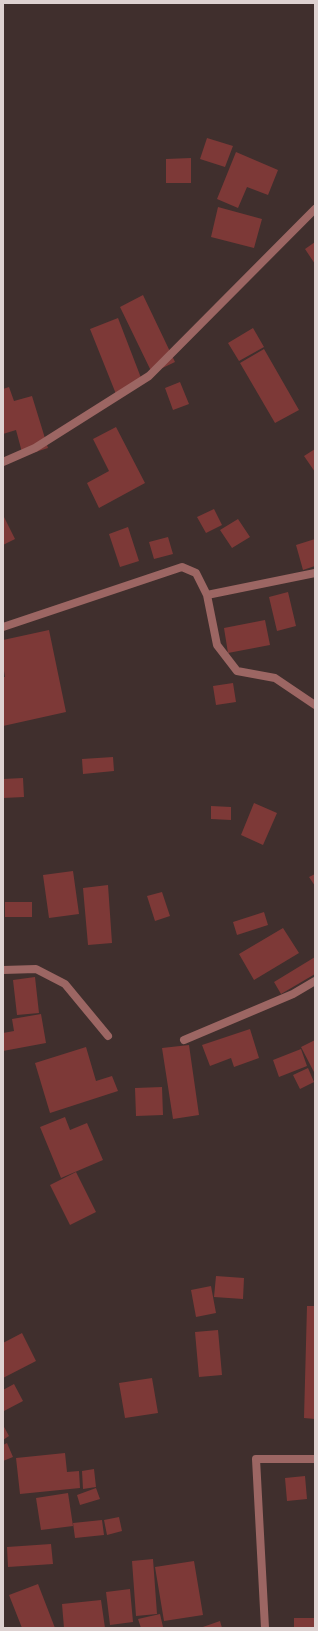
<!DOCTYPE html>
<style>
body{margin:0}
#map{position:relative;width:318px;height:1631px;overflow:hidden;background:#402f2d;font-family:Jost,sans-serif}
canvas{display:block}
.frame{position:absolute;inset:0;border:4px solid #ded2d1;pointer-events:none}
</style>
<div id="map">
<canvas width="318" height="1631"></canvas>
<div class="frame"></div>
</div>
<script>
const c = document.querySelector('canvas').getContext('2d');
c.lineJoin = 'round';
function fillPath(path, color) { c.fillStyle = color; c.fill(path, 'evenodd'); }
function stroke(path, color, width, dash) { c.strokeStyle = color; c.lineWidth = width; c.lineCap = dash ? 'butt' : 'round'; c.setLineDash(dash || []); c.stroke(path); }
const building = new Path2D(`
 M 207,138 L 233,146 L 225,167 L 200,159 Z
 M 236,152 L 278,170 L 268,195 L 247,187 L 238,208 L 217,199 Z
 M 191,158 L 191,183 L 166,183 L 166,159 Z
 M 218,207 L 262,219 L 254,248 L 211,237 Z
 M 315,242 L 315,264 L 305,249 Z
 M 143,295 L 175,362 L 152,373 L 120,307 Z
 M 118,318 L 143,383 L 116,394 L 90,329 Z
 M 253,328 L 264,347 L 239,361 L 228,343 Z
 M 264,349 L 299,410 L 275,423 L 240,363 Z
 M 180,382 L 189,404 L 173,410 L 165,388 Z
 M 9,387 L 14,401 L 32,396 L 48,448 L 23,456 L 16,430 L 3,434 L 3,389 Z
 M 116,427 L 145,483 L 99,508 L 87,483 L 109,471 L 93,439 Z
 M 315,449 L 315,472 L 304,456 Z
 M 214,509 L 222,525 L 206,533 L 197,517 Z
 M 3,515 L 15,539 L 3,545 Z
 M 238,519 L 250,537 L 232,548 L 220,530 Z
 M 128,527 L 139,561 L 120,567 L 109,534 Z
 M 168,537 L 173,554 L 154,559 L 149,542 Z
 M 315,539 L 315,566 L 303,570 L 296,545 Z
 M 288,592 L 296,626 L 277,631 L 269,597 Z
 M 265,620 L 270,645 L 228,653 L 224,628 Z
 M 49,630 L 66,712 L 3,726 L 3,677 L 5,677 L 3,665 L 3,640 Z
 M 233,683 L 236,702 L 216,705 L 213,686 Z
 M 113,757 L 114,771 L 83,774 L 82,759 Z
 M 23,778 L 24,797 L 3,798 L 3,779 Z
 M 254,803 L 277,813 L 263,845 L 241,835 Z
 M 211,806 L 231,807 L 231,820 L 211,819 Z
 M 73,871 L 79,914 L 49,918 L 43,875 Z
 M 315,874 L 315,886 L 309,877 Z
 M 108,885 L 112,943 L 88,945 L 83,888 Z
 M 162,892 L 170,916 L 155,921 L 147,896 Z
 M 5,902 L 32,902 L 32,917 L 5,917 Z
 M 264,912 L 268,925 L 237,935 L 233,922 Z
 M 283,928 L 299,953 L 254,980 L 239,954 Z
 M 315,957 L 315,974 L 281,994 L 274,982 Z
 M 35,977 L 39,1013 L 17,1015 L 13,980 Z
 M 41,1014 L 46,1043 L 3,1051 L 3,1033 L 14,1031 L 12,1019 Z
 M 250,1029 L 259,1058 L 234,1067 L 231,1058 L 210,1066 L 202,1045 Z
 M 315,1040 L 315,1074 L 301,1047 Z
 M 189,1045 L 199,1115 L 173,1119 L 162,1048 Z
 M 86,1047 L 96,1081 L 112,1076 L 118,1091 L 50,1113 L 35,1063 Z
 M 301,1049 L 307,1066 L 279,1077 L 273,1060 Z
 M 308,1068 L 314,1082 L 300,1089 L 293,1075 Z
 M 162,1087 L 163,1115 L 136,1116 L 135,1088 Z
 M 65,1117 L 70,1130 L 87,1123 L 103,1160 L 61,1178 L 40,1127 Z
 M 76,1172 L 96,1212 L 70,1225 L 50,1185 Z
 M 216,1276 L 244,1278 L 243,1299 L 214,1297 Z
 M 211,1286 L 216,1313 L 196,1317 L 191,1290 Z
 M 307,1306 L 315,1306 L 315,1419 L 304,1418 Z
 M 218,1330 L 222,1375 L 199,1377 L 195,1332 Z
 M 22,1333 L 36,1361 L 3,1378 L 3,1343 Z
 M 152,1378 L 158,1413 L 125,1418 L 119,1383 Z
 M 14,1384 L 23,1401 L 4,1411 L 3,1409 L 3,1390 Z
 M 3,1425 L 9,1436 L 3,1440 Z
 M 7,1443 L 13,1457 L 3,1461 L 3,1445 Z
 M 65,1453 L 67,1472 L 79,1471 L 80,1488 L 20,1494 L 16,1458 Z
 M 94,1469 L 96,1487 L 83,1489 L 82,1471 Z
 M 305,1476 L 307,1499 L 287,1501 L 285,1478 Z
 M 96,1488 L 100,1499 L 80,1505 L 77,1495 Z
 M 68,1493 L 73,1526 L 41,1530 L 36,1498 Z
 M 119,1517 L 122,1531 L 107,1535 L 104,1520 Z
 M 102,1520 L 104,1535 L 75,1538 L 73,1523 Z
 M 51,1544 L 53,1564 L 8,1567 L 7,1547 Z
 M 153,1559 L 157,1614 L 136,1616 L 132,1561 Z
 M 194,1561 L 203,1615 L 164,1621 L 155,1567 Z
 M 38,1584 L 55,1628 L 22,1628 L 9,1595 Z
 M 130,1589 L 133,1622 L 110,1625 L 106,1592 Z
 M 101,1600 L 105,1628 L 64,1628 L 62,1604 Z
 M 160,1614 L 163,1627 L 141,1628 L 138,1619 Z
 M 294,1618 L 315,1618 L 315,1628 L 294,1628 Z
 M 220,1621 L 222,1628 L 200,1628 Z`);
const lane = new Path2D(`
 M 3,970 L 36,969 L 65,984 L 108,1036`);
const street = new Path2D(`
 M 3,462 L 35,448 L 149,376 L 315,209
 M 207,595 L 217,645 L 237,671 L 275,678 L 315,705
 M 3,627 L 182,567 L 196,573 L 207,595 L 315,573
 M 184,1040 L 293,994 L 315,981
 M 265,1628 L 256,1459 L 315,1459`);
fillPath(building, '#7d3937');
stroke(lane, '#9c6663', 8);
stroke(street, '#9c6663', 8);
</script>
